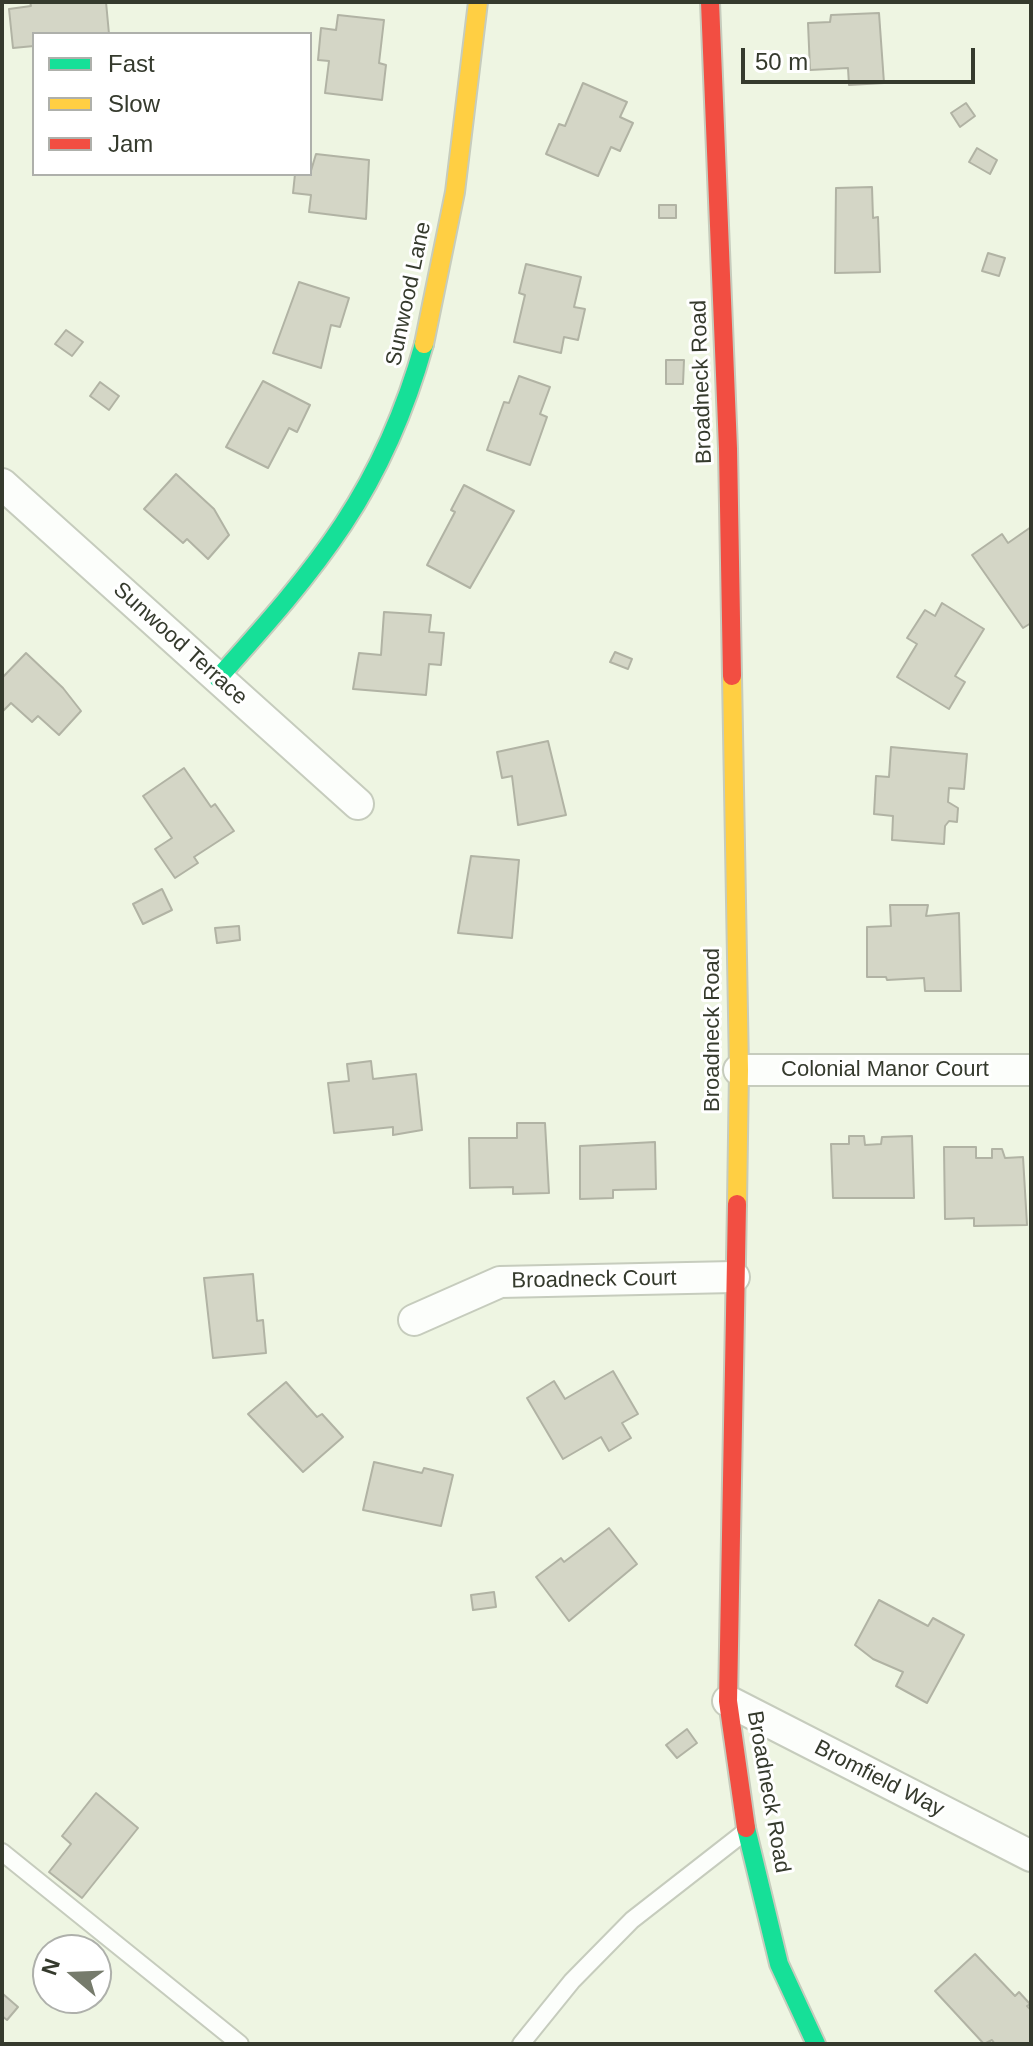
<!DOCTYPE html>
<style>
body{margin:0}
#map{position:relative;width:1033px;height:2046px;overflow:hidden;background:#eef5e2;font-family:Arial,sans-serif}
canvas{display:block}
.frame{position:absolute;inset:0;border:4px solid #353a2d;pointer-events:none}
.legend{position:absolute;left:32px;top:32px;width:280px;height:144px;box-sizing:border-box;background:#fff;border:2px solid #aeb0ab;margin:0;padding:10px 14px;list-style:none;font-size:24px;color:#353a2d}
.legend li{display:flex;align-items:center;gap:16px;height:40px}
.legend b{width:40px;border:2px solid #aeb0ab}
.north{position:absolute;left:32px;top:1934px;width:80px;height:80px;box-sizing:border-box;background:#fff;border:2px solid #aeb0ab;border-radius:50%;rotate:289deg;font-size:22px;font-weight:700;line-height:32px;text-align:center;color:#353a2d}
.north::after{content:'';display:block;margin:auto;width:28px;height:36px;background:#767b6c;clip-path:polygon(50% 0,100% 100%,50% 72%,0 100%)}
.scale{position:absolute;left:741px;top:48px;width:234px;height:36px;box-sizing:border-box;border:4px solid #353a2d;border-top:0;padding-left:10px;font-size:24px;line-height:28px;white-space:nowrap;color:#353a2d;-webkit-text-stroke:6px #fff;paint-order:stroke}
</style>
<div id="map">
<canvas width="1033" height="2046"></canvas>
<div class="frame"></div>
<ul class="legend">
<li><b style="height:10px;background:#16e098"></b>Fast</li>
<li><b style="height:10px;background:#ffcf43"></b>Slow</li>
<li><b style="height:10px;background:#f24e42"></b>Jam</li>
</ul>
<div class="north">N</div>
<div class="scale">50 m</div>
</div>
<script>
const c = document.querySelector('canvas').getContext('2d');
c.lineJoin = 'round';
function fillPath(path, color) { c.fillStyle = color; c.fill(path, 'evenodd'); }
function stroke(path, color, width, dash) { c.strokeStyle = color; c.lineWidth = width; c.lineCap = dash ? 'butt' : 'round'; c.setLineDash(dash || []); c.stroke(path); }
function drawText(font, color, halo, rows, align = 'center') {
  c.font = font + ' Arial,sans-serif'; c.lineWidth = 6; c.setLineDash([]); c.textBaseline = 'middle'; c.strokeStyle = halo; c.fillStyle = color; for (const [text, x, y, turn = 0] of rows) {
    c.save(); c.translate(x, y); c.rotate((+turn || 0) * Math.PI / 180); c.textAlign = isNaN(turn) ? turn : align; if (halo) c.strokeText(text, 0, 0); c.fillText(text, 0, 0); c.restore();
  }
}
const building = new Path2D(`
 M 30,2 L 106,2 L 109,34 L 34,34 L 34,46 L 13,48 L 9,9 L 31,6 Z
 M 879,13 L 884,83 L 849,85 L 848,68 L 810,70 L 808,23 L 830,22 L 831,15 Z
 M 338,15 L 384,20 L 379,63 L 386,65 L 382,100 L 325,93 L 329,61 L 318,60 L 321,28 L 336,30 Z
 M 583,83 L 627,102 L 620,117 L 633,123 L 620,151 L 611,147 L 598,176 L 546,154 L 559,124 L 565,126 Z
 M 966,103 L 975,116 L 960,127 L 951,113 Z
 M 977,148 L 997,160 L 990,174 L 969,162 Z
 M 316,154 L 369,160 L 366,219 L 309,212 L 311,195 L 293,193 L 295,174 L 310,174 Z
 M 872,187 L 873,218 L 878,217 L 880,272 L 835,273 L 836,188 Z
 M 659,205 L 676,205 L 676,218 L 659,218 Z
 M 988,253 L 1005,258 L 999,276 L 982,271 Z
 M 526,264 L 581,277 L 574,307 L 585,309 L 578,340 L 564,337 L 561,353 L 514,342 L 525,295 L 519,293 Z
 M 299,282 L 349,298 L 340,327 L 331,325 L 321,368 L 273,353 Z
 M 66,330 L 83,342 L 72,356 L 55,344 Z
 M 666,360 L 684,360 L 683,384 L 666,384 Z
 M 519,376 L 550,387 L 540,414 L 547,417 L 530,465 L 487,450 L 504,402 L 509,403 Z
 M 263,381 L 310,405 L 297,432 L 289,428 L 268,468 L 226,447 Z
 M 100,382 L 119,396 L 109,410 L 90,396 Z
 M 176,474 L 214,509 L 229,535 L 208,559 L 187,539 L 183,543 L 144,509 Z
 M 464,485 L 514,511 L 470,588 L 427,565 L 455,512 L 451,510 Z
 M 1031,527 L 1031,623 L 1023,628 L 972,555 L 1002,534 L 1008,543 Z
 M 942,603 L 984,629 L 955,676 L 965,682 L 949,709 L 897,677 L 917,644 L 907,638 L 925,610 L 935,616 Z
 M 384,612 L 431,615 L 429,632 L 444,633 L 441,665 L 429,664 L 426,695 L 353,689 L 359,653 L 381,655 Z
 M 615,652 L 632,659 L 628,669 L 610,662 Z
 M 26,653 L 63,688 L 81,711 L 59,735 L 38,716 L 32,722 L 11,703 L 2,712 L 2,678 Z
 M 548,741 L 566,815 L 518,825 L 512,776 L 502,778 L 497,752 Z
 M 891,747 L 967,754 L 964,789 L 949,788 L 948,802 L 958,808 L 957,822 L 949,821 L 945,826 L 944,844 L 892,840 L 893,816 L 874,814 L 876,776 L 889,777 Z
 M 184,768 L 211,807 L 215,804 L 234,831 L 194,857 L 198,863 L 175,878 L 155,849 L 172,838 L 143,796 Z
 M 471,856 L 519,860 L 512,938 L 458,933 Z
 M 162,889 L 172,910 L 143,924 L 133,904 Z
 M 890,905 L 928,905 L 926,916 L 959,913 L 961,991 L 925,991 L 924,978 L 887,980 L 886,977 L 867,977 L 867,927 L 891,926 Z
 M 239,926 L 240,940 L 217,943 L 215,928 Z
 M 371,1061 L 373,1079 L 416,1074 L 422,1130 L 393,1135 L 393,1127 L 334,1133 L 328,1083 L 349,1081 L 347,1064 Z
 M 517,1123 L 545,1123 L 549,1193 L 513,1194 L 513,1187 L 470,1188 L 469,1138 L 517,1138 Z
 M 849,1136 L 864,1136 L 865,1145 L 881,1144 L 882,1137 L 912,1136 L 914,1198 L 833,1198 L 831,1144 L 849,1144 Z
 M 655,1142 L 656,1189 L 613,1190 L 613,1198 L 580,1199 L 580,1146 Z
 M 944,1147 L 976,1147 L 976,1158 L 992,1158 L 992,1149 L 1002,1149 L 1005,1158 L 1023,1157 L 1027,1225 L 974,1226 L 974,1218 L 945,1219 Z
 M 253,1274 L 257,1321 L 263,1320 L 266,1353 L 213,1358 L 204,1278 Z
 M 613,1371 L 638,1414 L 622,1423 L 631,1438 L 609,1451 L 601,1437 L 563,1459 L 527,1398 L 554,1381 L 565,1399 Z
 M 286,1382 L 317,1417 L 322,1414 L 343,1437 L 303,1472 L 248,1414 Z
 M 374,1462 L 422,1473 L 424,1468 L 453,1475 L 441,1526 L 363,1510 Z
 M 609,1528 L 637,1564 L 569,1621 L 536,1577 L 561,1558 L 564,1562 Z
 M 494,1592 L 496,1607 L 473,1610 L 471,1595 Z
 M 879,1600 L 928,1626 L 933,1618 L 964,1635 L 927,1703 L 896,1686 L 903,1672 L 873,1659 L 855,1645 Z
 M 687,1729 L 697,1743 L 677,1758 L 666,1745 Z
 M 96,1793 L 138,1828 L 82,1898 L 49,1872 L 71,1844 L 62,1836 Z
 M 975,1954 L 1015,1996 L 1019,1992 L 1030,2004 L 1027,2006 L 1031,2010 L 1031,2044 L 995,2044 L 992,2040 L 984,2044 L 935,1991 Z
 M 3,1994 L 18,2007 L 7,2020 L 2,2016 Z`);
const lane = new Path2D(`
 M 2,1852 L 240,2044
 M 521,2044 L 572,1981 L 632,1920 L 746,1831`);
const street = new Path2D(`
 M 2,484 L 358,804
 M 739,1070 L 1031,1070
 M 414,1320 L 500,1282 L 734,1277
 M 728,1701 L 1031,1856`);
const fast = new Path2D(`
 M 218,678 C 318,567 383,491 424,344
 M 746,1828 L 779,1964 L 816,2044`);
const slow = new Path2D(`
 M 424,344 L 455,192 L 478,2
 M 732,676 L 739,1070 L 737,1204`);
const jam = new Path2D(`
 M 710,2 L 728,449 L 732,676
 M 737,1204 L 728,1701 L 746,1828`);
const streetNames = [
 ["Sunwood Lane",409,294,-78],
 ["Broadneck Road",702,382,-92],
 ["Sunwood Terrace",180,644,42],
 ["Broadneck Road",713,1030,-90],
 ["Colonial Manor Court",885,1070],
 ["Broadneck Court",594,1280,-1],
 ["Bromfield Way",879,1779,27],
 ["Broadneck Road",768,1792,80]
];
fillPath(building, '#d4d6c6');
stroke(building, '#b1b3a4', 2);
stroke(lane, '#c6ccbd', 20);
stroke(street, '#c6ccbd', 34);
stroke(fast, '#c6ccbd', 22);
stroke(slow, '#c6ccbd', 22);
stroke(jam, '#c6ccbd', 22);
stroke(lane, '#fcfefb', 16);
stroke(street, '#fcfefb', 30);
stroke(fast, '#16e098', 18);
stroke(slow, '#ffcf43', 18);
stroke(jam, '#f24e42', 18);
drawText('22px', '#353a2d', '#fff', streetNames);
</script>
